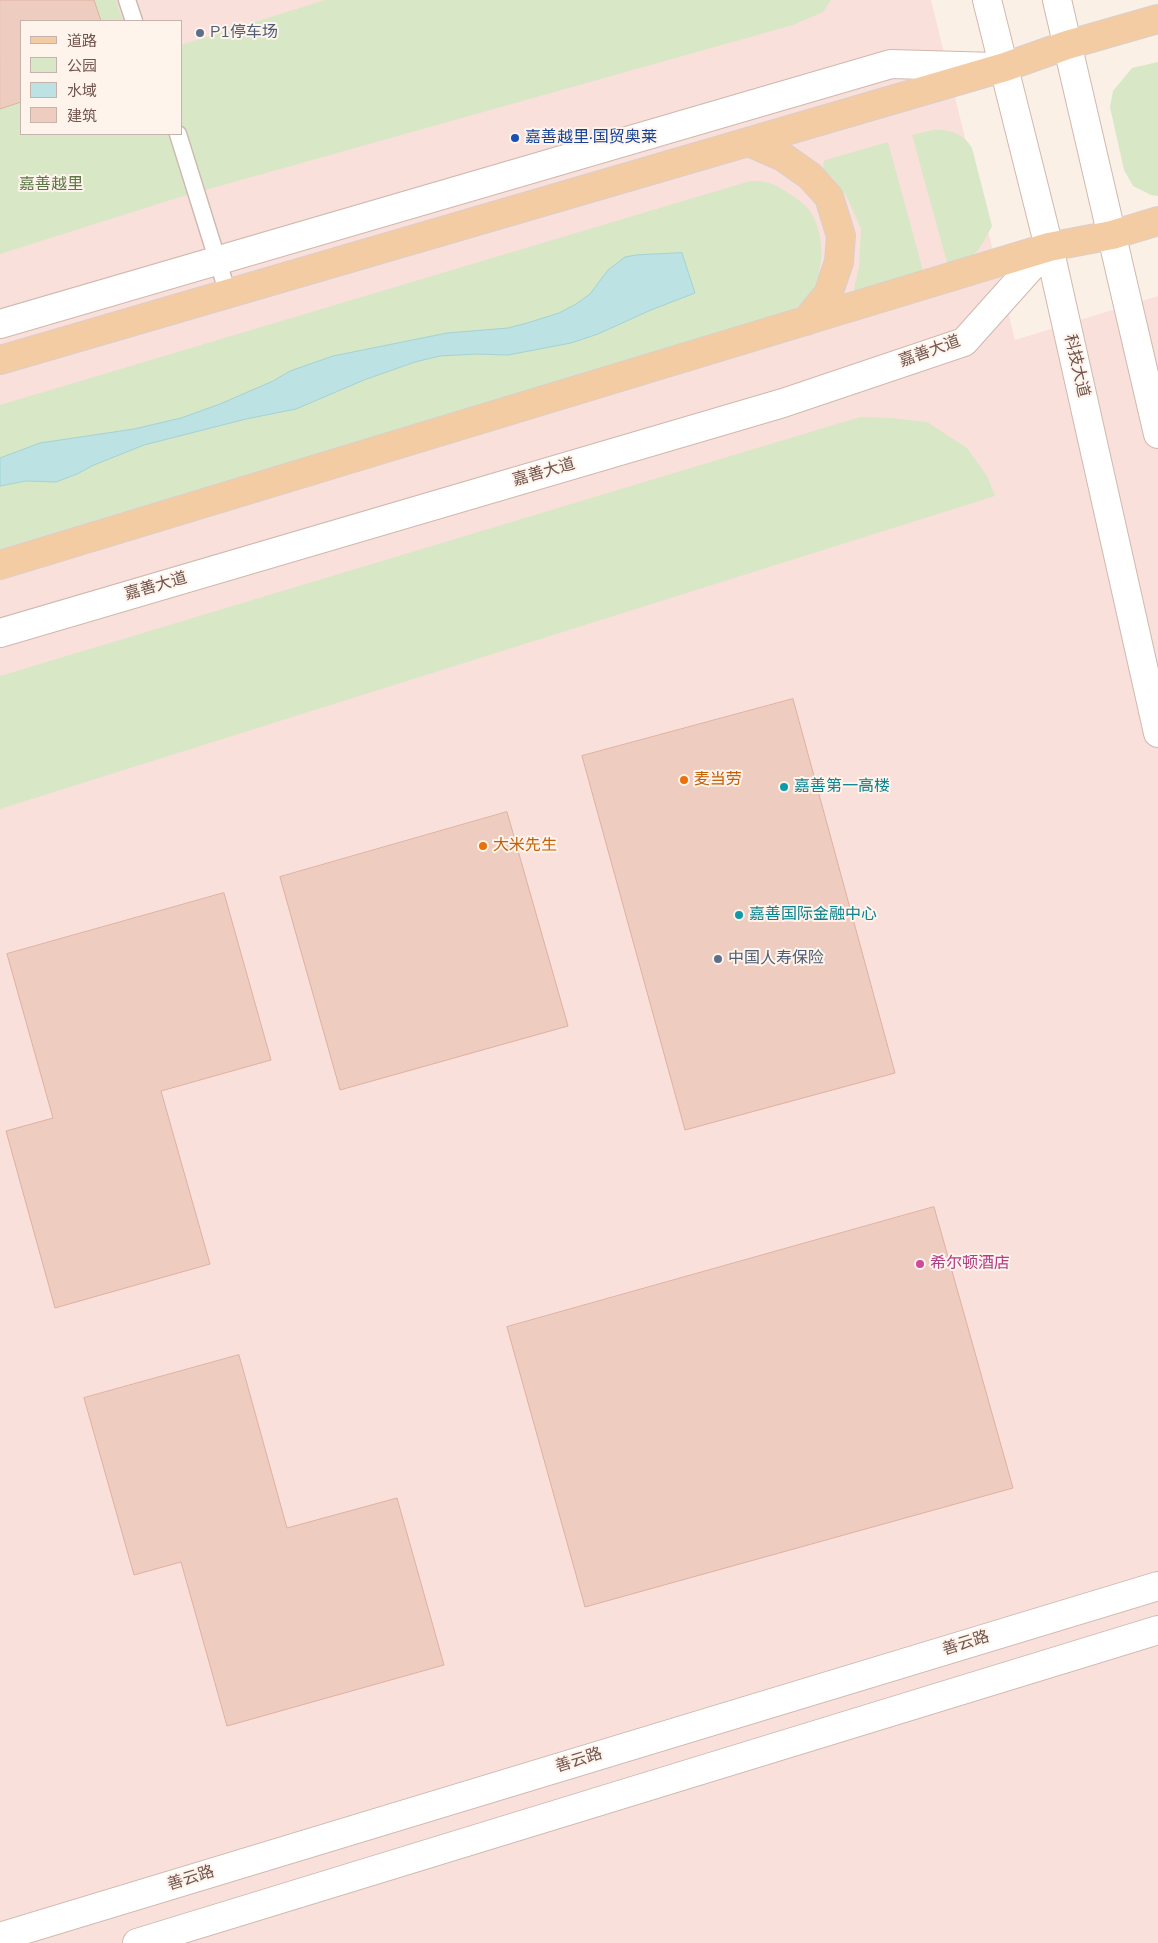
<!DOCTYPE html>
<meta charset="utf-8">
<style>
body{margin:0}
#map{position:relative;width:1158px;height:1943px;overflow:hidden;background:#fbf0e6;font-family:"Nunito Sans","Noto Sans SC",sans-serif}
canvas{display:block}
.legend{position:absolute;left:20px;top:20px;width:162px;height:115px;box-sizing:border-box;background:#fef4ec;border:1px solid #c6b4ac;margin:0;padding:6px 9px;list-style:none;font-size:15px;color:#72554d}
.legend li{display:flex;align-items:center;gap:10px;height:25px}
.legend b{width:25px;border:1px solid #c6b4ac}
</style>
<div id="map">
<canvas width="1158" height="1943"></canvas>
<ul class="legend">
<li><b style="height:6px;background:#f4cca3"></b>道路</li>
<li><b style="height:14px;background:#d8e7c6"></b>公园</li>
<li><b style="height:14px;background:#bce2e3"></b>水域</li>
<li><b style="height:14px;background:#eeccc0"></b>建筑</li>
</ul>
</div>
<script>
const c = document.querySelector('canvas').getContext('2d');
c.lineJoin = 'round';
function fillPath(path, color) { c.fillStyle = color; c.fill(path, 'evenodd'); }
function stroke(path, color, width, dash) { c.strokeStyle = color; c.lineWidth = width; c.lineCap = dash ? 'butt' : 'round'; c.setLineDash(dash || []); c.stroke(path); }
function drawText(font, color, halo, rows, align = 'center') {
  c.font = font + ' "Nunito Sans","Noto Sans SC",sans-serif'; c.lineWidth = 4; c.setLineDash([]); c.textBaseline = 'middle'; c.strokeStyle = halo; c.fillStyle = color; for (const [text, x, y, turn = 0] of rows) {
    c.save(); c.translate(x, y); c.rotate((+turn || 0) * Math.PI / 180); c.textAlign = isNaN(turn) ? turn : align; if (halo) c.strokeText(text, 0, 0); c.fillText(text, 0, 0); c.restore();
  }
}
const commercial = new Path2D(`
 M 0,0 L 931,0 L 1015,340 L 1158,296 L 1158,1943 L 0,1943 ZM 21,21 L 181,21 L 181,134 L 21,134 Z`);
const green = new Path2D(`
 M 0,0 L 116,0 L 123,21 L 21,21 L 21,134 L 181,134 L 181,45 L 325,0 L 831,0 L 823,12 L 793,25 L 177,198 L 0,254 Z
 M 1158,62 L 1158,196 L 1151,195 L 1133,186 L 1124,170 L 1110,107 L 1113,91 L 1132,68 Z
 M 933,130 C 949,129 963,133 972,148 L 992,226 C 978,252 977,257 948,266 L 912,135 Z
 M 888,142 L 923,271 L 858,291 L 854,289 L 859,267 L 861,229 L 846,195 L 832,177 L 824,171 L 823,165 L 825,160 Z
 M 750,181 C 755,181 761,181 766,182 C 777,184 804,202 810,211 C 828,238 825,286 799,306 C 795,309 790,311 785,313 L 0,549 L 0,405 Z
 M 860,417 L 891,418 L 927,422 L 967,448 L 987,476 L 995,496 L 0,809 L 0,676 Z`);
const water = new Path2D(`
 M 682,253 L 695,293 L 651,310 L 598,334 L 571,343 L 508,355 L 477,354 L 440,356 L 415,362 L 364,380 L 296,409 L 246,419 L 144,445 L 94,465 L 77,474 L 56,482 L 26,481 L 0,486 L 0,458 L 40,443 L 134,429 L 181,418 L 220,404 L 273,381 L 290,371 L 333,356 L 447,333 L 508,328 L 527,323 L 559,313 L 576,304 L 590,294 L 608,270 L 625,257 L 636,255 Z`);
const building = new Path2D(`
 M 0,0 L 94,0 L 101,21 L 21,21 L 21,102 L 0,109 Z
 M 793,699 L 895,1073 L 685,1130 L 582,756 Z
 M 507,812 L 568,1026 L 340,1090 L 280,877 Z
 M 224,893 L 271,1060 L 161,1091 L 210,1264 L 55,1308 L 6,1131 L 53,1118 L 7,954 Z
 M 934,1207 L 1013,1488 L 585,1607 L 507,1327 Z
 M 239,1355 L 287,1528 L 397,1498 L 444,1665 L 227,1726 L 181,1562 L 134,1575 L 84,1398 Z`);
const lane = new Path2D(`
 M 127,0 L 134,21
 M 178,134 L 228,294`);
const street = new Path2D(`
 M 0,1937 L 1158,1586
 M 137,1943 L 1158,1630`);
const secondary = new Path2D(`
 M 987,0 L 1049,247 L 1158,733
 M 1057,0 L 1158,434
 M 0,324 L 891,64 L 996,67
 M 0,633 L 783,403 L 964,342 L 1049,247`);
const primary = new Path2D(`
 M 749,142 L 783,157 L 810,176 L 829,197 L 841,236 L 839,262 L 828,294 L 806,321
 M 0,360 L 1005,67 L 1067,45 L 1158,19
 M 0,565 L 1049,247 L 1112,235 L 1158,221`);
const markers = [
 [200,33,5,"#5c6f8a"],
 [515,138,5,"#1a4fb4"],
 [684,780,5,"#e8710a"],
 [784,787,5,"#0f9aa8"],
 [483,846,5,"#e8710a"],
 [739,915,5,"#0f9aa8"],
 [718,959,5,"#5c6f8a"],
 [920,1264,5,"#d1479c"]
];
const serviceNames = [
 ["P1停车场",210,33],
 ["中国人寿保险",728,959]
];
const transitNames = [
 ["嘉善越里·国贸奥莱",525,138]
];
const parkNames = [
 ["嘉善越里",51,185]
];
const streetNames = [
 ["嘉善大道",930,352,-20],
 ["科技大道",1076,366,77],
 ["嘉善大道",544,473,-16],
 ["嘉善大道",156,587,-16],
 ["善云路",966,1644,-17],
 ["善云路",579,1761,-17],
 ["善云路",191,1879,-17]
];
const foodNames = [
 ["麦当劳",694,780],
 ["大米先生",493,846]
];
const cultureNames = [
 ["嘉善第一高楼",794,787],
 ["嘉善国际金融中心",749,915]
];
const hotelNames = [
 ["希尔顿酒店",930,1264]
];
fillPath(commercial, '#fae0db');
fillPath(green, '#d8e7c6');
fillPath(water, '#bce2e3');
stroke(water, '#a3d3d4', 1);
fillPath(building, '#eeccc0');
stroke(building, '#dfb1a1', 1);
stroke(lane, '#ceb9b0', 19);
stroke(street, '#ceb9b0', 30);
stroke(secondary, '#d0b8ae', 30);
stroke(primary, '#d8cfcd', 30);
stroke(lane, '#fff', 16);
stroke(street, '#fff', 28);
stroke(secondary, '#fff', 28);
stroke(primary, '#f4cca3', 28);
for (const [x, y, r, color] of markers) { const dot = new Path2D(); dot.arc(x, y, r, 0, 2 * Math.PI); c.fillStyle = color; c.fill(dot); stroke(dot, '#fef4ec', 2); }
drawText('16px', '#4e5e75', '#fef4ec', serviceNames, 'left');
drawText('16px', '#164399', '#fef4ec', transitNames, 'left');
drawText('16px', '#5b7745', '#fef4ec', parkNames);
drawText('16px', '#72554d', '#fef4ec', streetNames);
drawText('16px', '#c56008', '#fef4ec', foodNames, 'left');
drawText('16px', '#0d838f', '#fef4ec', cultureNames, 'left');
drawText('16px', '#b23c85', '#fef4ec', hotelNames, 'left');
</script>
